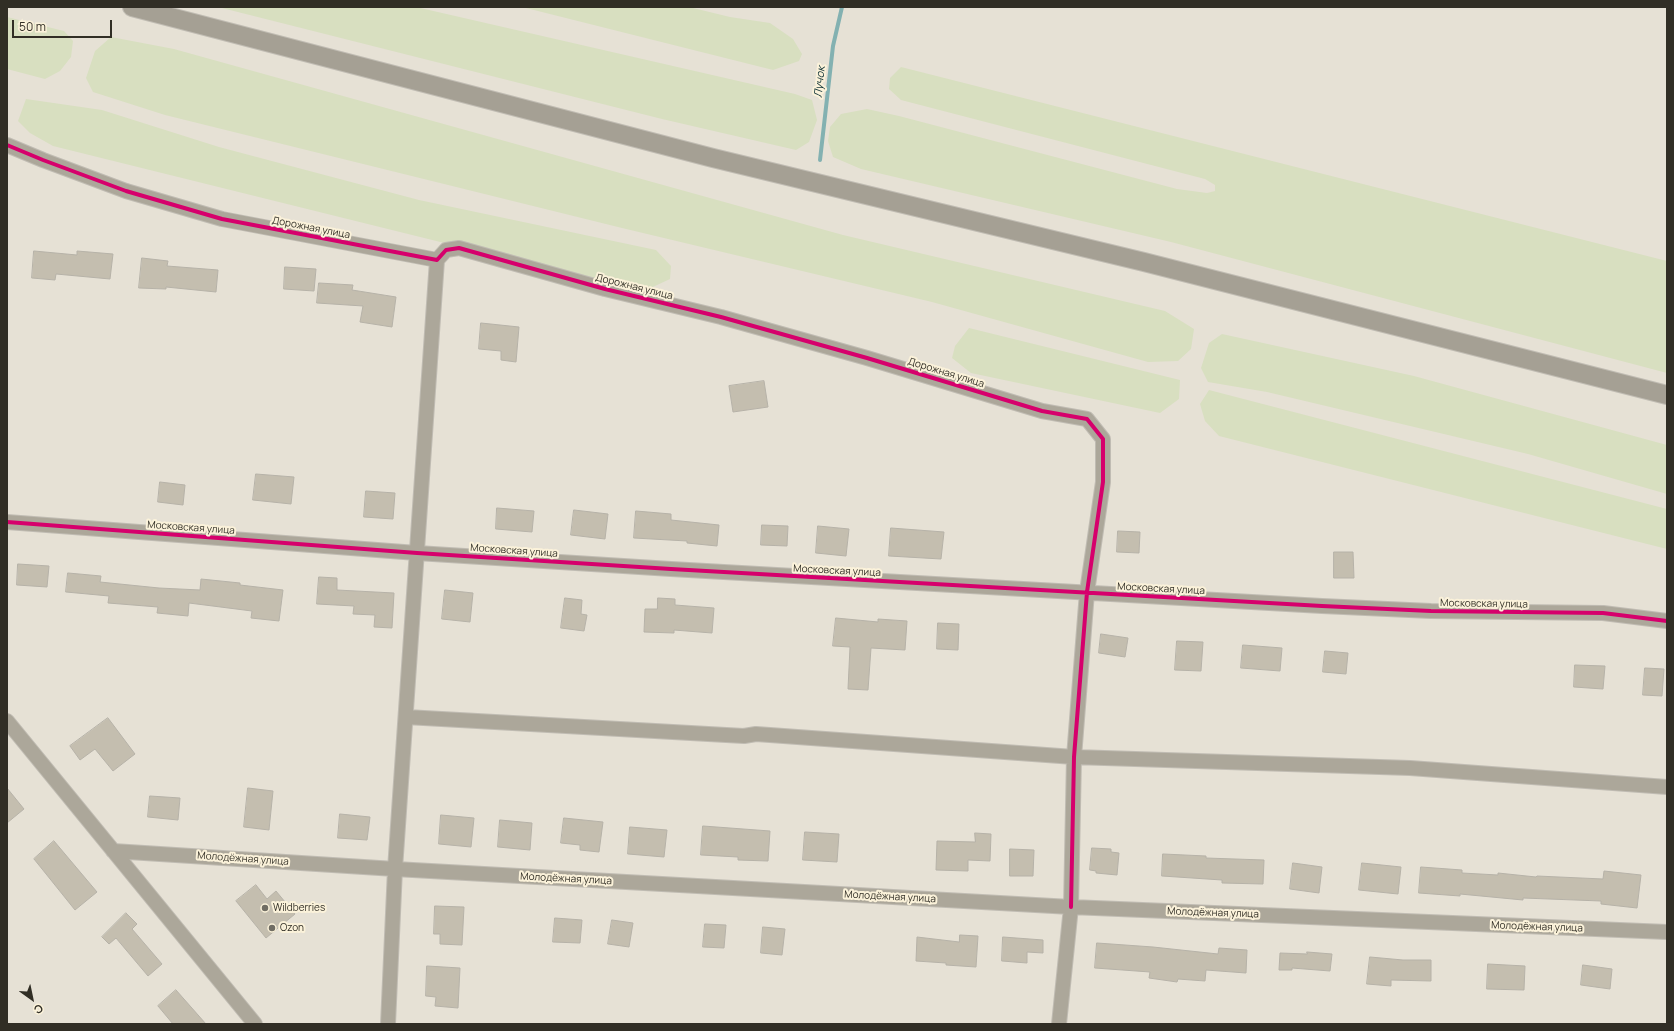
<!DOCTYPE html>
<meta charset="utf-8">
<style>
body{margin:0}
#map{position:relative;width:1674px;height:1031px;overflow:hidden;background:#e6e1d5;font-family:Manrope,sans-serif}
canvas{display:block}
.frame{position:absolute;inset:0;border:8px solid #312e25;pointer-events:none}
.north{position:absolute;left:12px;top:979px;width:40px;height:40px;-webkit-text-stroke:3px #fbf2da;paint-order:stroke;rotate:147deg;font-size:11px;font-weight:700;line-height:16px;text-align:center;color:#312e25}
.north::after{content:'';display:block;margin:auto;width:14px;height:18px;background:#312e25;clip-path:polygon(50% 0,100% 100%,50% 72%,0 100%)}
.scale{position:absolute;left:12px;top:20px;width:100px;height:18px;box-sizing:border-box;border:2px solid #312e25;border-top:0;padding-left:5px;font-size:12px;line-height:14px;white-space:nowrap;color:#312e25;-webkit-text-stroke:3px #fbf2da;paint-order:stroke}
</style>
<div id="map">
<canvas width="1674" height="1031"></canvas>
<div class="frame"></div>
<div class="north">С</div>
<div class="scale">50 m</div>
</div>
<script>
const c = document.querySelector('canvas').getContext('2d');
c.lineJoin = 'round';
function fillPath(path, color) { c.fillStyle = color; c.fill(path, 'evenodd'); }
function stroke(path, color, width, dash) { c.strokeStyle = color; c.lineWidth = width; c.lineCap = dash ? 'butt' : 'round'; c.setLineDash(dash || []); c.stroke(path); }
function drawText(font, color, halo, rows, align = 'center') {
  c.font = font + ' Manrope,sans-serif'; c.lineWidth = 4; c.setLineDash([]); c.textBaseline = 'middle'; c.strokeStyle = halo; c.fillStyle = color; for (const [text, x, y, turn = 0] of rows) {
    c.save(); c.translate(x, y); c.rotate((+turn || 0) * Math.PI / 180); c.textAlign = isNaN(turn) ? turn : align; if (halo) c.strokeText(text, 0, 0); c.fillText(text, 0, 0); c.restore();
  }
}
const green = new Path2D(`
 M 218,7 L 416,7 L 795,94 L 812,100 L 817,120 L 809,142 L 796,150 L 662,119 Z
 M 522,7 L 689,7 L 730,17 L 770,23 L 793,39 L 802,54 L 799,61 L 773,70 Z
 M 7,17 L 64,31 L 73,41 L 71,57 L 60,71 L 45,79 L 7,69 Z
 M 111,37 L 174,49 L 843,235 L 1165,311 L 1194,329 L 1191,349 L 1178,361 L 1148,362 L 932,302 L 622,228 L 165,115 L 93,92 L 86,78 L 95,51 Z
 M 901,67 L 1667,261 L 1667,373 L 1171,242 L 861,169 L 833,157 L 828,141 L 830,127 L 841,114 L 867,109 L 899,116 L 1177,189 L 1207,193 L 1215,191 L 1215,185 L 1205,179 L 901,100 L 889,89 L 890,78 Z
 M 26,99 L 102,110 L 219,147 L 419,200 L 656,250 L 671,266 L 670,279 L 642,292 L 53,146 L 30,133 L 18,121 Z
 M 969,328 L 1180,380 L 1179,399 L 1160,413 L 971,373 L 952,358 L 955,346 Z
 M 1222,334 L 1414,376 L 1667,445 L 1667,494 L 1528,454 L 1267,392 L 1208,382 L 1201,368 L 1209,343 Z
 M 1209,390 L 1667,509 L 1667,549 L 1219,436 L 1205,421 L 1200,404 Z`);
const stream = new Path2D(`
 M 820,160 L 833,46 L 842,7`);
const building = new Path2D(`
 M 34,251 L 77,255 L 77,251 L 113,254 L 110,279 L 56,274 L 55,280 L 32,278 Z
 M 142,258 L 168,261 L 167,266 L 218,270 L 216,292 L 166,287 L 166,289 L 139,288 Z
 M 285,267 L 316,269 L 314,291 L 284,289 Z
 M 319,283 L 353,285 L 352,290 L 396,297 L 392,327 L 360,322 L 363,306 L 317,303 Z
 M 481,323 L 519,327 L 516,362 L 501,360 L 501,351 L 479,349 Z
 M 764,381 L 768,407 L 733,412 L 729,386 Z
 M 256,474 L 294,477 L 291,504 L 253,500 Z
 M 160,482 L 185,485 L 183,505 L 158,502 Z
 M 366,491 L 395,493 L 393,519 L 364,517 Z
 M 497,508 L 534,511 L 532,532 L 496,529 Z
 M 574,510 L 608,514 L 605,539 L 571,535 Z
 M 636,511 L 671,514 L 671,520 L 719,525 L 717,546 L 687,543 L 687,541 L 634,538 Z
 M 762,525 L 788,526 L 787,546 L 761,545 Z
 M 818,526 L 849,529 L 846,556 L 816,553 Z
 M 891,528 L 944,532 L 941,559 L 889,556 Z
 M 1118,531 L 1140,532 L 1139,553 L 1117,552 Z
 M 1334,552 L 1353,552 L 1354,578 L 1334,578 Z
 M 18,564 L 49,566 L 47,587 L 17,585 Z
 M 68,573 L 101,576 L 100,582 L 159,588 L 200,590 L 201,579 L 240,583 L 240,585 L 283,590 L 279,621 L 251,618 L 252,611 L 189,603 L 188,616 L 157,613 L 158,607 L 108,603 L 109,596 L 66,592 Z
 M 319,577 L 337,578 L 337,590 L 394,593 L 392,628 L 374,627 L 375,615 L 353,614 L 354,606 L 317,604 Z
 M 445,590 L 473,593 L 470,622 L 442,619 Z
 M 565,598 L 582,600 L 581,614 L 587,615 L 584,631 L 561,628 Z
 M 658,598 L 675,599 L 675,605 L 714,608 L 712,633 L 674,630 L 674,633 L 644,632 L 645,609 L 657,609 Z
 M 836,618 L 878,622 L 878,619 L 907,621 L 905,650 L 871,648 L 868,690 L 848,689 L 850,647 L 833,646 Z
 M 938,623 L 959,624 L 958,650 L 937,649 Z
 M 1101,634 L 1128,638 L 1125,657 L 1099,653 Z
 M 1177,641 L 1203,642 L 1201,671 L 1175,670 Z
 M 1243,645 L 1282,648 L 1280,671 L 1241,668 Z
 M 1325,651 L 1348,653 L 1346,674 L 1323,672 Z
 M 1575,665 L 1605,666 L 1603,689 L 1574,687 Z
 M 1645,668 L 1664,669 L 1662,696 L 1643,695 Z
 M 108,718 L 135,754 L 113,771 L 95,749 L 80,760 L 70,746 Z
 M 7,788 L 24,809 L 7,823 Z
 M 248,788 L 273,791 L 269,830 L 244,827 Z
 M 150,796 L 180,798 L 178,820 L 148,817 Z
 M 340,814 L 370,817 L 367,840 L 338,838 Z
 M 441,815 L 474,818 L 471,847 L 439,844 Z
 M 564,818 L 603,822 L 599,852 L 580,850 L 580,845 L 561,843 Z
 M 500,820 L 532,823 L 530,850 L 498,847 Z
 M 703,826 L 770,831 L 768,861 L 738,860 L 738,857 L 701,855 Z
 M 630,827 L 667,830 L 664,857 L 628,854 Z
 M 805,832 L 839,834 L 837,862 L 803,860 Z
 M 975,833 L 991,834 L 990,861 L 968,860 L 968,871 L 936,870 L 937,841 L 975,842 Z
 M 54,841 L 97,892 L 75,910 L 34,859 Z
 M 1092,848 L 1111,849 L 1111,852 L 1119,853 L 1117,875 L 1096,873 L 1096,871 L 1090,870 Z
 M 1010,849 L 1034,850 L 1033,876 L 1010,876 Z
 M 1163,854 L 1206,856 L 1206,858 L 1264,860 L 1263,884 L 1222,883 L 1222,880 L 1162,876 Z
 M 1293,863 L 1322,867 L 1319,893 L 1290,889 Z
 M 1362,863 L 1401,867 L 1398,894 L 1359,890 Z
 M 1421,867 L 1462,870 L 1462,873 L 1498,875 L 1498,873 L 1536,877 L 1537,876 L 1603,879 L 1604,871 L 1641,875 L 1637,908 L 1601,904 L 1601,901 L 1523,898 L 1523,900 L 1460,894 L 1460,896 L 1419,893 Z
 M 256,885 L 267,899 L 276,891 L 295,914 L 266,938 L 236,901 Z
 M 435,906 L 464,907 L 462,945 L 440,944 L 440,934 L 434,934 Z
 M 126,913 L 137,924 L 132,929 L 162,964 L 148,976 L 116,938 L 109,944 L 102,937 Z
 M 555,918 L 582,920 L 580,943 L 553,942 Z
 M 612,920 L 633,923 L 629,947 L 608,944 Z
 M 705,924 L 726,925 L 724,948 L 703,947 Z
 M 763,927 L 785,929 L 782,955 L 761,953 Z
 M 960,935 L 978,936 L 976,967 L 946,965 L 946,963 L 916,961 L 917,937 L 959,942 Z
 M 1003,937 L 1043,940 L 1043,953 L 1027,952 L 1027,963 L 1002,961 Z
 M 1097,943 L 1153,947 L 1218,954 L 1219,948 L 1247,950 L 1246,973 L 1206,970 L 1205,981 L 1178,979 L 1177,982 L 1149,978 L 1150,972 L 1095,968 Z
 M 1307,952 L 1332,954 L 1330,971 L 1292,968 L 1292,970 L 1279,970 L 1280,953 L 1307,954 Z
 M 1370,957 L 1403,960 L 1431,960 L 1431,981 L 1391,980 L 1391,986 L 1367,984 Z
 M 1488,964 L 1525,966 L 1524,990 L 1487,989 Z
 M 1583,965 L 1612,969 L 1610,989 L 1581,985 Z
 M 427,966 L 460,968 L 458,1008 L 435,1006 L 436,997 L 426,996 Z
 M 176,990 L 206,1024 L 173,1024 L 158,1006 Z`);
const minor = new Path2D(`
 M 7,145 L 43,160 L 126,191 L 222,219 L 437,260 L 446,250 L 459,248 L 605,289 L 721,317 L 867,358 L 1042,411 L 1087,419 L 1103,439 L 1103,482 L 1087,592 L 1074,757 L 1071,907 L 1059,1024
 M 7,522 L 417,553 L 671,569 L 1322,606 L 1431,611 L 1603,613 L 1667,621
 M 406,717 L 744,736 L 756,734 L 1074,757 L 1410,768 L 1667,787
 M 7,721 L 255,1024
 M 113,851 L 395,869 L 1071,907 L 1667,932
 M 388,1024 L 395,869 L 437,260`);
const major = new Path2D(`
 M 132,7 L 713,158 L 1144,262 L 1667,395`);
const cycleway = new Path2D(`
 M 7,145 L 43,160 L 126,191 L 222,219 L 437,260 L 446,250 L 459,248 L 605,289 L 721,317 L 867,358 L 1042,411 L 1087,419 L 1103,439 L 1103,482 L 1087,592 L 1074,757 L 1071,907
 M 7,522 L 417,553 L 671,569 L 1322,606 L 1431,611 L 1603,613 L 1667,621`);
const markers = [
 [265,908,4,"#706d63"],
 [272,928,4,"#706d63"]
];
const streetNames = [
 ["Дорожная улица",311,228,11],
 ["Дорожная улица",634,287,14],
 ["Дорожная улица",946,373,17],
 ["Московская улица",191,528,4],
 ["Московская улица",514,551,4],
 ["Московская улица",837,571,3],
 ["Московская улица",1161,589,3],
 ["Московская улица",1484,604,1],
 ["Молодёжная улица",243,859,4],
 ["Молодёжная улица",566,879,3],
 ["Молодёжная улица",890,897,3],
 ["Молодёжная улица",1213,913,2],
 ["Молодёжная улица",1537,927,2]
];
const poiNames = [
 ["Wildberries",273,908],
 ["Ozon",280,928]
];
const waterNames = [
 ["Лучок",820,82,-84]
];
fillPath(green, '#d8dfc0');
stroke(stream, '#83b1b1', 4);
fillPath(building, '#c4beaf');
stroke(building, '#b6b2a8', 1);
stroke(minor, '#c0bcb3', 16);
stroke(major, '#c0bcb3', 20);
stroke(minor, '#aca79a', 14);
stroke(major, '#a5a094', 18);
stroke(cycleway, '#d6006c', 4);
for (const [x, y, r, color] of markers) { const dot = new Path2D(); dot.arc(x, y, r, 0, 2 * Math.PI); c.fillStyle = color; c.fill(dot); stroke(dot, '#fbf2da', 1.5); }
drawText('10px', '#312e25', '#fbf2da', streetNames);
drawText('10px', '#312e25', '#fbf2da', poiNames, 'left');
drawText('italic 11px', '#113336', '#fbf2da', waterNames);
</script>
